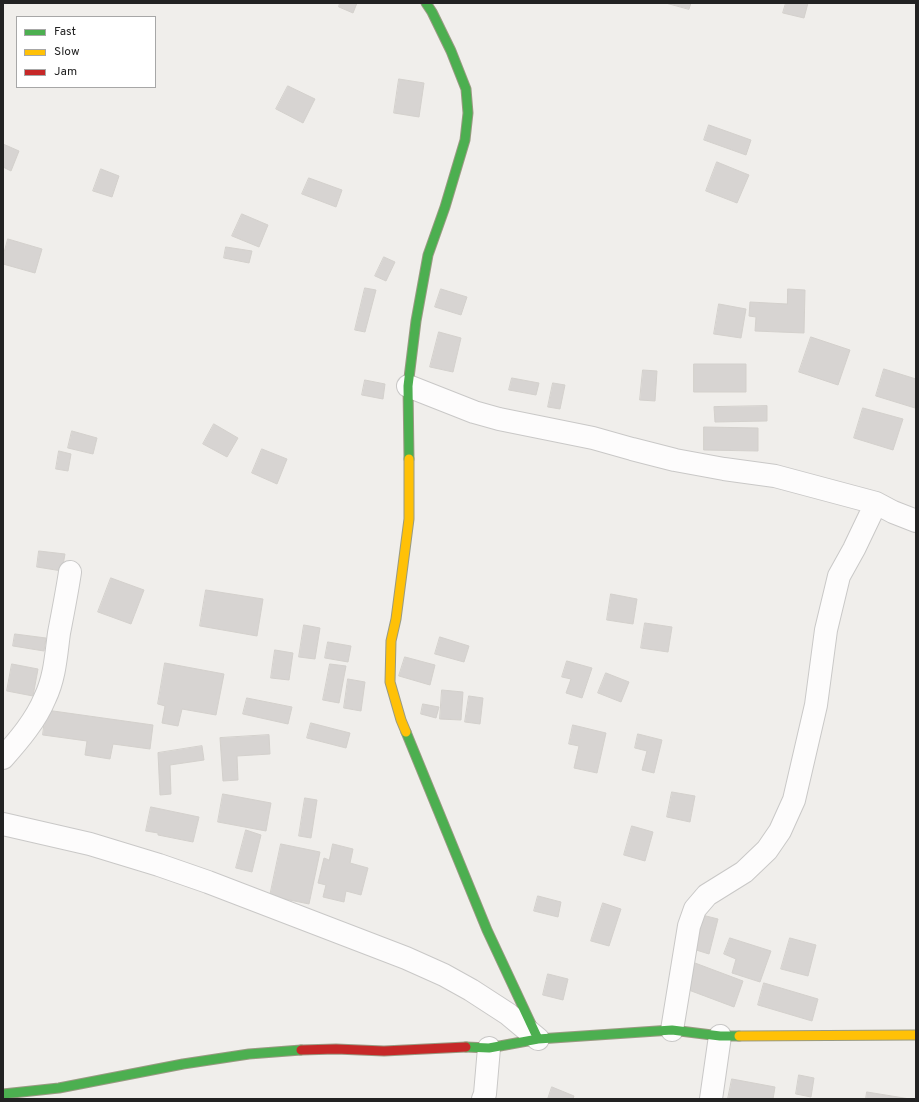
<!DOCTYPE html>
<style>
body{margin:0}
#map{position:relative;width:919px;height:1102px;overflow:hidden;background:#f0eeeb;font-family:Overpass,sans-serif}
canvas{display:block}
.frame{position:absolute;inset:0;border:4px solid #222;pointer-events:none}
.legend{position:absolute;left:16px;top:16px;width:140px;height:72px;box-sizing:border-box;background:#fff;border:1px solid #a7a7a7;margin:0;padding:5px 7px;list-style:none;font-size:12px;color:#222}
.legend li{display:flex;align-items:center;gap:8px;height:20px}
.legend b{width:20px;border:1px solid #a7a7a7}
</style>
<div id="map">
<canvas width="919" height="1102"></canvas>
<div class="frame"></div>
<ul class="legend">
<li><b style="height:5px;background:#4caf50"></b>Fast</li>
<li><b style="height:5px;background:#ffc107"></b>Slow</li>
<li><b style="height:5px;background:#c62828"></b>Jam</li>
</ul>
</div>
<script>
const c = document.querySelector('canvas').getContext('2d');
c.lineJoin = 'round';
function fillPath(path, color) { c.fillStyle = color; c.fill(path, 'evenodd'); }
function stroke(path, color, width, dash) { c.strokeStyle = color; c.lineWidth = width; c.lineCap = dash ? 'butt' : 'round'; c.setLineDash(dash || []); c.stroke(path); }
const building = new Path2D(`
 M 340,3 L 357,3 L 353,13 L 339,7 Z
 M 666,3 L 691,3 L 689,9 Z
 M 786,3 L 808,3 L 804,18 L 783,13 Z
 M 399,79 L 424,83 L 419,117 L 394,113 Z
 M 288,86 L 315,99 L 303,123 L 276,109 Z
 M 709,125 L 751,140 L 746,155 L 704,140 Z
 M 3,144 L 19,151 L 11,171 L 3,167 Z
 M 717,162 L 749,175 L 737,203 L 706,191 Z
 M 101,169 L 119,176 L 112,197 L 93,191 Z
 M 309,178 L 342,190 L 336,207 L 302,194 Z
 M 242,214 L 268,225 L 259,247 L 232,236 Z
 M 8,239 L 42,249 L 35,273 L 3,264 L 3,257 Z
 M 226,247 L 252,251 L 249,263 L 224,258 Z
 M 384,257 L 395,262 L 386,281 L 375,276 Z
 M 365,288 L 376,290 L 365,332 L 355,330 Z
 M 441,289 L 467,297 L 461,315 L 435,307 Z
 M 788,289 L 805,290 L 804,333 L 755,331 L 756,317 L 749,316 L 750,302 L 787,304 Z
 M 719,304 L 746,309 L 741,338 L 714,334 Z
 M 439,332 L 461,338 L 453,372 L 430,367 Z
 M 811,337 L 850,350 L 838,385 L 799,372 Z
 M 694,364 L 746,364 L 746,392 L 694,392 Z
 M 884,369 L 916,379 L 915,408 L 876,396 Z
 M 643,370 L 657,371 L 655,401 L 640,400 Z
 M 512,378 L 539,383 L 536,395 L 509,390 Z
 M 365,380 L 385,384 L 383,399 L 362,395 Z
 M 553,383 L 565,385 L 560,409 L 548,407 Z
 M 767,406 L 767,421 L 715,422 L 714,407 Z
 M 863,408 L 903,419 L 893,450 L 854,438 Z
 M 214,424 L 238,438 L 227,457 L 203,444 Z
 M 704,427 L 758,428 L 758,451 L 704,450 Z
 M 72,431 L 97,438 L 93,454 L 68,448 Z
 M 262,449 L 287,459 L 277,484 L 252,473 Z
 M 59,451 L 71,454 L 68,471 L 56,469 Z
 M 39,551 L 65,554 L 62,571 L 37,567 Z
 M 111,578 L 144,590 L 131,624 L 98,612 Z
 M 206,590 L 263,599 L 257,636 L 200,626 Z
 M 611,594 L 637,599 L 633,624 L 607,620 Z
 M 645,623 L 672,627 L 668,652 L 641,648 Z
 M 304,625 L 320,628 L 315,659 L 299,657 Z
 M 15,634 L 46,638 L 44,651 L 13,646 Z
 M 440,637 L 469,646 L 464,662 L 435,654 Z
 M 328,642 L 351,646 L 348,662 L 325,658 Z
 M 275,650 L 293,653 L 289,680 L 271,678 Z
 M 405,657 L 435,665 L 430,685 L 399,676 Z
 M 567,661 L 592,668 L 582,698 L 566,693 L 571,679 L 562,677 Z
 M 165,663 L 224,674 L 216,715 L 182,709 L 178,726 L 162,723 L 165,706 L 158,704 Z
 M 12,664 L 38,669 L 33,696 L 7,691 Z
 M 330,664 L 346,666 L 339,703 L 323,700 Z
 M 606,673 L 629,682 L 621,702 L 598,693 Z
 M 348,679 L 365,682 L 361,711 L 344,708 Z
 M 442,690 L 463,692 L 461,720 L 440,719 Z
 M 469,696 L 483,698 L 480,724 L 465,722 Z
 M 247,698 L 292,707 L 288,724 L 243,714 Z
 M 423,704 L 439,707 L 436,718 L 421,714 Z
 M 46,710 L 153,725 L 150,749 L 113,744 L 110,759 L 85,755 L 87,741 L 43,735 Z
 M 311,723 L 350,733 L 346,748 L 307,738 Z
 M 573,725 L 606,733 L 597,773 L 574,768 L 579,746 L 569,744 Z
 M 638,734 L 662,740 L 654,773 L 642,770 L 647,751 L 635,748 Z
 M 269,735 L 270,754 L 237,756 L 238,780 L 223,781 L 220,738 Z
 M 202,746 L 204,760 L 170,765 L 171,794 L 160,795 L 158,753 Z
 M 672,792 L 695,796 L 690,822 L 667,817 Z
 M 223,794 L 271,803 L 266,831 L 218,822 Z
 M 305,798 L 317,800 L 311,838 L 299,836 Z
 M 151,807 L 199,817 L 193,842 L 158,835 L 158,833 L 146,831 Z
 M 632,826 L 653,832 L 645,861 L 624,855 Z
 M 246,830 L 261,835 L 252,872 L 236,868 Z
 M 281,844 L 320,852 L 309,904 L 270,896 Z
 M 333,844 L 353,849 L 350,863 L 368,868 L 361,895 L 346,891 L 344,902 L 323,897 L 326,885 L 318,883 L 324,858 L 329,860 Z
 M 538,896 L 561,902 L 558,917 L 534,911 Z
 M 603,903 L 621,909 L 609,946 L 591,941 Z
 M 702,915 L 718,919 L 709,954 L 693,949 Z
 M 730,938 L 771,951 L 760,982 L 732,973 L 736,959 L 724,954 Z
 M 790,938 L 816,945 L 808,976 L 781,969 Z
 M 695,963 L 743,981 L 734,1007 L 686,989 Z
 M 548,974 L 568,979 L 563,1000 L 543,995 Z
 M 764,983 L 818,999 L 812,1021 L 758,1005 Z
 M 799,1075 L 814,1078 L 811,1097 L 796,1094 Z
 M 732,1079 L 775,1087 L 773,1099 L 728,1099 Z
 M 552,1087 L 574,1096 L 573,1099 L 548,1099 Z
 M 867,1092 L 910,1099 L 866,1099 Z`);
const street = new Path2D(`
 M 408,386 L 474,412 L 499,419 L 593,438 L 632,449 L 675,460 L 724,469 L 775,476 L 876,503 L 893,512 L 916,521
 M 3,758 C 19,740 36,720 45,698 C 55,677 56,655 59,633 C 63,612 67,592 70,572
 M 3,824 L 90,844 L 159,865 L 208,882 L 406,958 L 444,975 L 471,990 L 508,1014 L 538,1039
 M 672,1030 L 689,926 L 695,909 L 707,895 L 744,872 L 767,850 L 780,831 L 794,800 L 816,705 L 826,630 L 839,576 L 854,549 L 876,503
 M 483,1099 L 485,1094 L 489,1048
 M 711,1099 L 720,1036`);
const fast = new Path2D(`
 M 409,459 L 408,386 L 416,321 L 428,255 L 445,207 L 465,140 L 468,113 L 466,89 L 451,51 L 432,12 L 426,3
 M 406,732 L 487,930 L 538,1039
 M 466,1047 L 489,1048 L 538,1039 L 672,1030 L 720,1036 L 739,1036
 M 3,1094 L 59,1088 L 183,1064 L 249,1054 L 301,1050`);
const slow = new Path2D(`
 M 406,732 L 401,720 L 390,682 L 391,641 L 396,619 L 409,519 L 409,459
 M 739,1036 L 916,1035`);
const jam = new Path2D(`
 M 301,1050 L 336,1049 L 384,1051 L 466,1047`);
fillPath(building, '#d7d4d2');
stroke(building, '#d3d0cc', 1);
stroke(street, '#c9c8c7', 24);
stroke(fast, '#999a82', 11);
stroke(slow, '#999a82', 11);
stroke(jam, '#999a82', 11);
stroke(street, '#fdfcfc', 22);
stroke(fast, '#4caf50', 9);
stroke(slow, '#ffc107', 9);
stroke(jam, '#c62828', 9);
</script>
